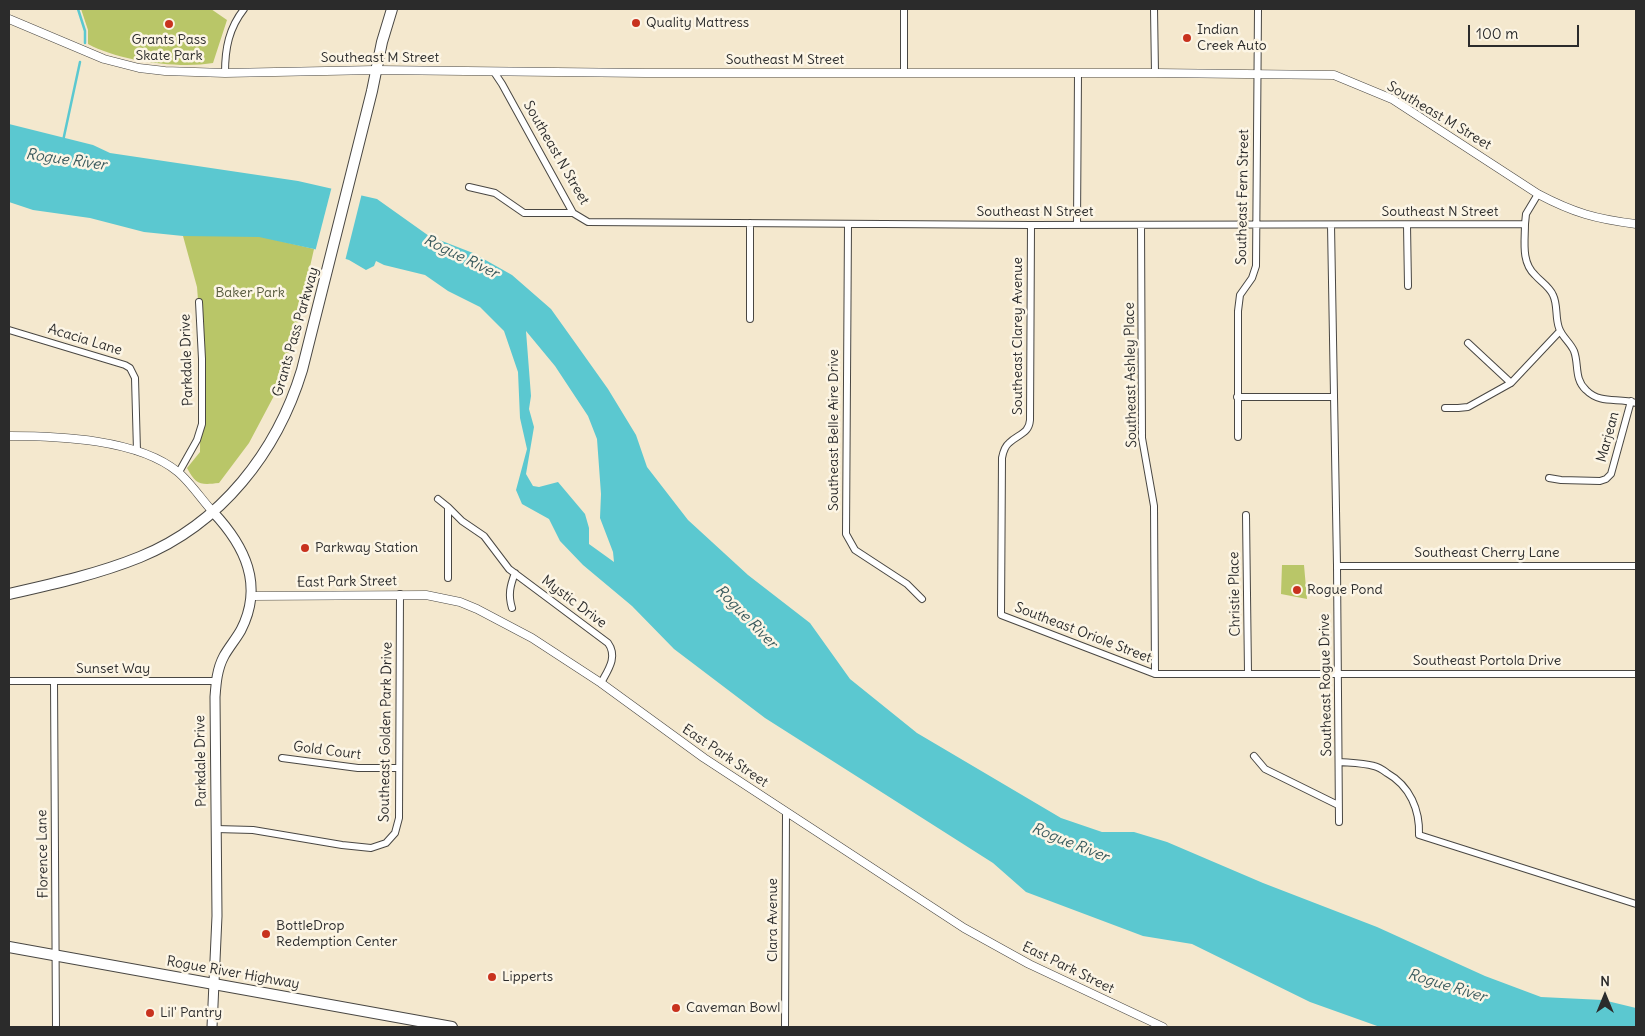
<!DOCTYPE html>
<style>
body{margin:0}
#map{position:relative;width:1645px;height:1036px;overflow:hidden;background:#f4e8ce;font-family:Delius,sans-serif}
canvas{display:block}
.frame{position:absolute;inset:0;border:10px solid #2b2b2b;pointer-events:none}
.north{position:absolute;left:1580px;top:971px;width:50px;height:50px;-webkit-text-stroke:4px #fcf5e5;paint-order:stroke;rotate:0deg;font-size:14px;font-weight:700;line-height:20px;text-align:center;color:#2b2b2b}
.north::after{content:'';display:block;margin:auto;width:18px;height:22px;background:#2b2b2b;clip-path:polygon(50% 0,100% 100%,50% 72%,0 100%)}
.scale{position:absolute;left:1468px;top:25px;width:111px;height:22px;box-sizing:border-box;border:2px solid #2b2b2b;border-top:0;padding-left:6px;font-size:15px;line-height:18px;white-space:nowrap;color:#2b2b2b;-webkit-text-stroke:4px #fcf5e5;paint-order:stroke}
</style>
<div id="map">
<canvas width="1645" height="1036"></canvas>
<div class="frame"></div>
<div class="north">N</div>
<div class="scale">100 m</div>
</div>
<script>
const c = document.querySelector('canvas').getContext('2d');
c.lineJoin = 'round';
function fillPath(path, color) { c.fillStyle = color; c.fill(path, 'evenodd'); }
function stroke(path, color, width, dash) { c.strokeStyle = color; c.lineWidth = width; c.lineCap = dash ? 'butt' : 'round'; c.setLineDash(dash || []); c.stroke(path); }
function drawText(font, color, halo, rows, align = 'center') {
  c.font = font + ' Delius,sans-serif'; c.lineWidth = 5; c.setLineDash([]); c.textBaseline = 'middle'; c.strokeStyle = halo; c.fillStyle = color; for (const [text, x, y, turn = 0] of rows) {
    c.save(); c.translate(x, y); c.rotate((+turn || 0) * Math.PI / 180); c.textAlign = isNaN(turn) ? turn : align; if (halo) c.strokeText(text, 0, 0); c.fillText(text, 0, 0); c.restore();
  }
}
const green = new Path2D(`
 M 81,9 L 211,9 L 227,20 L 213,63 C 179,69 119,61 88,44 L 88,30 Z
 M 183,236 L 259,236 L 314,249 L 295,333 L 276,392 L 249,443 L 219,483 C 200,485 196,485 187,468 L 200,452 L 201,339 L 197,287 Z
 M 1282,565 L 1304,565 L 1307,599 L 1281,594 Z`);
const water = new Path2D(`
 M 9,124 L 93,145 L 110,153 L 298,181 L 377,199 L 429,236 L 473,253 L 512,275 L 551,309 L 576,344 L 608,389 L 636,435 L 647,467 L 688,520 L 748,575 L 810,623 L 850,679 L 917,733 L 1061,818 L 1102,832 L 1134,832 L 1167,842 L 1263,883 L 1377,927 L 1485,976 L 1541,997 L 1603,1000 L 1636,1008 L 1636,1027 L 1380,1027 L 1310,1002 L 1192,944 L 1143,936 L 1026,892 L 993,863 L 765,718 L 674,649 L 632,606 L 583,565 L 560,541 L 549,519 L 522,504 L 516,490 L 527,449 L 520,418 L 518,372 L 504,331 L 480,307 L 448,291 L 425,275 L 384,265 L 376,261 L 374,266 L 366,270 L 349,260 L 314,249 L 259,237 L 183,236 L 144,232 L 90,218 L 33,210 L 9,202 ZM 526,331 L 555,366 L 588,416 L 597,439 L 601,494 L 600,518 L 613,552 L 614,562 L 589,544 L 589,528 L 585,514 L 558,482 L 539,487 L 533,486 L 526,474 L 534,427 L 529,409 L 531,396 Z`);
const pier = new Path2D(`
 M 332,186 L 362,193 L 345,261 L 315,252 Z`);
const stream = new Path2D(`
 M 78,9 L 85,31 L 85,43
 M 63,141 L 80,62`);
const minor = new Path2D(`
 M 1154,9 L 1155,73
 M 494,72 L 502,84 L 573,213 L 588,222 L 1031,225 L 1525,224 L 1526,214 L 1538,194
 M 225,73 C 225,48 229,28 244,9
 M 904,73 L 904,9
 M 469,187 L 495,193 L 524,213 L 573,213
 M 750,223 L 750,319
 M 1525,224 C 1525,241 1521,262 1535,275 C 1541,282 1549,286 1553,295 C 1558,305 1555,317 1559,328 C 1562,337 1570,342 1574,351 C 1579,364 1574,379 1586,390 C 1601,405 1618,397 1636,403
 M 848,225 L 846,534 L 855,550 L 907,584 L 922,599
 M 1031,225 L 1030,420 C 1029,434 1018,434 1009,443 C 1004,447 1003,453 1002,458 L 1001,615 L 1155,674 L 1636,674
 M 1077,225 L 1078,74
 M 1141,225 L 1142,438 L 1154,506 L 1155,674
 M 1331,225 L 1337,566 L 1339,822
 M 1407,225 L 1408,286
 M 9,330 L 125,365 L 130,368 L 135,378 L 137,451
 M 1468,343 L 1511,383
 M 1237,397 L 1334,397
 M 1445,408 L 1458,408 L 1468,407 L 1511,383 L 1560,331
 M 1238,437 L 1238,311 L 1240,295 L 1252,278 L 1256,266 L 1258,9
 M 179,472 L 197,440 L 202,424 L 202,359 L 199,302
 M 1549,478 L 1561,480 L 1600,481 L 1606,479 L 1611,474 L 1631,401
 M 438,499 L 448,507
 M 1246,515 L 1248,673
 M 1337,566 L 1636,566
 M 448,578 L 448,507 L 462,521 L 484,536 L 509,569 L 608,643 C 618,657 608,670 601,683
 M 512,608 C 508,595 510,586 515,573
 M 9,681 L 216,681
 M 54,681 L 56,1027
 M 1254,756 L 1265,769 L 1338,805
 M 282,758 L 358,768 L 399,768
 M 1339,762 C 1351,763 1362,763 1374,766 C 1379,767 1383,770 1387,773 C 1410,786 1420,810 1419,835 L 1636,904
 M 216,829 L 253,830 L 342,845 L 371,848 L 386,843 L 395,833 L 399,818 L 400,594
 M 785,1027 L 786,812`);
const tertiary = new Path2D(`
 M 9,19 L 104,59 L 139,68 L 165,71 L 225,73 L 376,70 L 645,73 L 1155,73 L 1334,75 L 1392,99 L 1538,194 C 1574,213 1596,219 1636,224
 M 9,436 C 59,436 138,439 178,472 C 190,482 202,500 213,512
 M 251,596 L 426,595 L 460,602 L 477,609 L 532,638 L 601,683 L 704,758 L 964,928 L 1029,964 L 1163,1027`);
const secondary = new Path2D(`
 M 212,1027 L 217,916 L 215,697 C 216,683 217,669 224,656 C 229,647 236,639 241,630 C 264,585 245,546 213,512`);
const primary = new Path2D(`
 M 9,947 L 452,1027`);
const trunk = new Path2D(`
 M 9,594 C 53,584 98,574 140,557 C 221,524 277,452 302,370 L 372,91 L 382,42 L 392,9`);
const markers = [
 [636,23,5,"#c8321e"],
 [169,24,5,"#c8321e"],
 [1187,38,5,"#c8321e"],
 [305,548,5,"#c8321e"],
 [1297,590,5,"#c8321e"],
 [266,934,5,"#c8321e"],
 [492,977,5,"#c8321e"],
 [676,1008,5,"#c8321e"],
 [150,1013,5,"#c8321e"]
];
const poiNames = [
 ["Quality Mattress",646,23],
 ["Indian",1197,30],
 ["Creek Auto",1197,46],
 ["Grants Pass",169,40,"center"],
 ["Skate Park",169,56,"center"],
 ["Parkway Station",315,548],
 ["Rogue Pond",1307,590],
 ["BottleDrop",276,926],
 ["Redemption Center",276,942],
 ["Lipperts",502,977],
 ["Caveman Bowl",686,1008],
 ["Lil' Pantry",160,1013]
];
const streetNames = [
 ["Southeast M Street",380,58],
 ["Southeast M Street",785,60],
 ["Southeast M Street",1439,116,31],
 ["Southeast N Street",556,153,60],
 ["Southeast Fern Street",1243,197,-89],
 ["Southeast N Street",1035,212],
 ["Southeast N Street",1440,212],
 ["Grants Pass Parkway",296,332,-74],
 ["Southeast Clarey Avenue",1018,336,-90],
 ["Acacia Lane",85,340,17],
 ["Parkdale Drive",187,360,-92],
 ["Southeast Ashley Place",1131,375,-91],
 ["Southeast Belle Aire Drive",834,430,-90],
 ["Marjean",1608,437,-75],
 ["Southeast Cherry Lane",1487,553],
 ["East Park Street",347,582,-1],
 ["Christie Place",1235,594,-91],
 ["Mystic Drive",574,602,37],
 ["Southeast Oriole Street",1083,633,21],
 ["Southeast Portola Drive",1487,661],
 ["Sunset Way",113,669],
 ["Southeast Rogue Drive",1326,685,-91],
 ["Southeast Golden Park Drive",386,732,-89],
 ["Gold Court",327,751,7],
 ["East Park Street",725,756,34],
 ["Parkdale Drive",201,761,-91],
 ["Florence Lane",43,854,-91],
 ["Clara Avenue",773,920,-90],
 ["East Park Street",1068,968,26],
 ["Rogue River Highway",233,973,10]
];
const parkNames = [
 ["Baker Park",250,293]
];
const waterNames = [
 ["Rogue River",66,160,8],
 ["Rogue River",461,257,26],
 ["Rogue River",746,617,46],
 ["Rogue River",1070,843,22],
 ["Rogue River",1447,986,17]
];
fillPath(green, '#b9c668');
fillPath(water, '#5bc8d0');
fillPath(pier, '#f4e8ce');
stroke(stream, '#5bc8d0', 2.5);
stroke(minor, '#494743', 8);
stroke(tertiary, '#494743', 9);
stroke(secondary, '#494743', 11);
stroke(primary, '#494743', 12);
stroke(trunk, '#494743', 12);
stroke(minor, '#fff', 6);
stroke(tertiary, '#fff', 8);
stroke(secondary, '#fff', 9);
stroke(primary, '#fff', 10);
stroke(trunk, '#fff', 10);
for (const [x, y, r, color] of markers) { const dot = new Path2D(); dot.arc(x, y, r, 0, 2 * Math.PI); c.fillStyle = color; c.fill(dot); stroke(dot, '#fcf5e5', 2); }
drawText('14px', '#2b2b2b', '#fcf5e5', poiNames, 'left');
drawText('14px', '#2b2b2b', '#fcf5e5', streetNames);
drawText('14px', '#565a3d', '#fcf5e5', parkNames);
drawText('italic 15px', '#395a5d', '#fcf5e5', waterNames);
</script>
